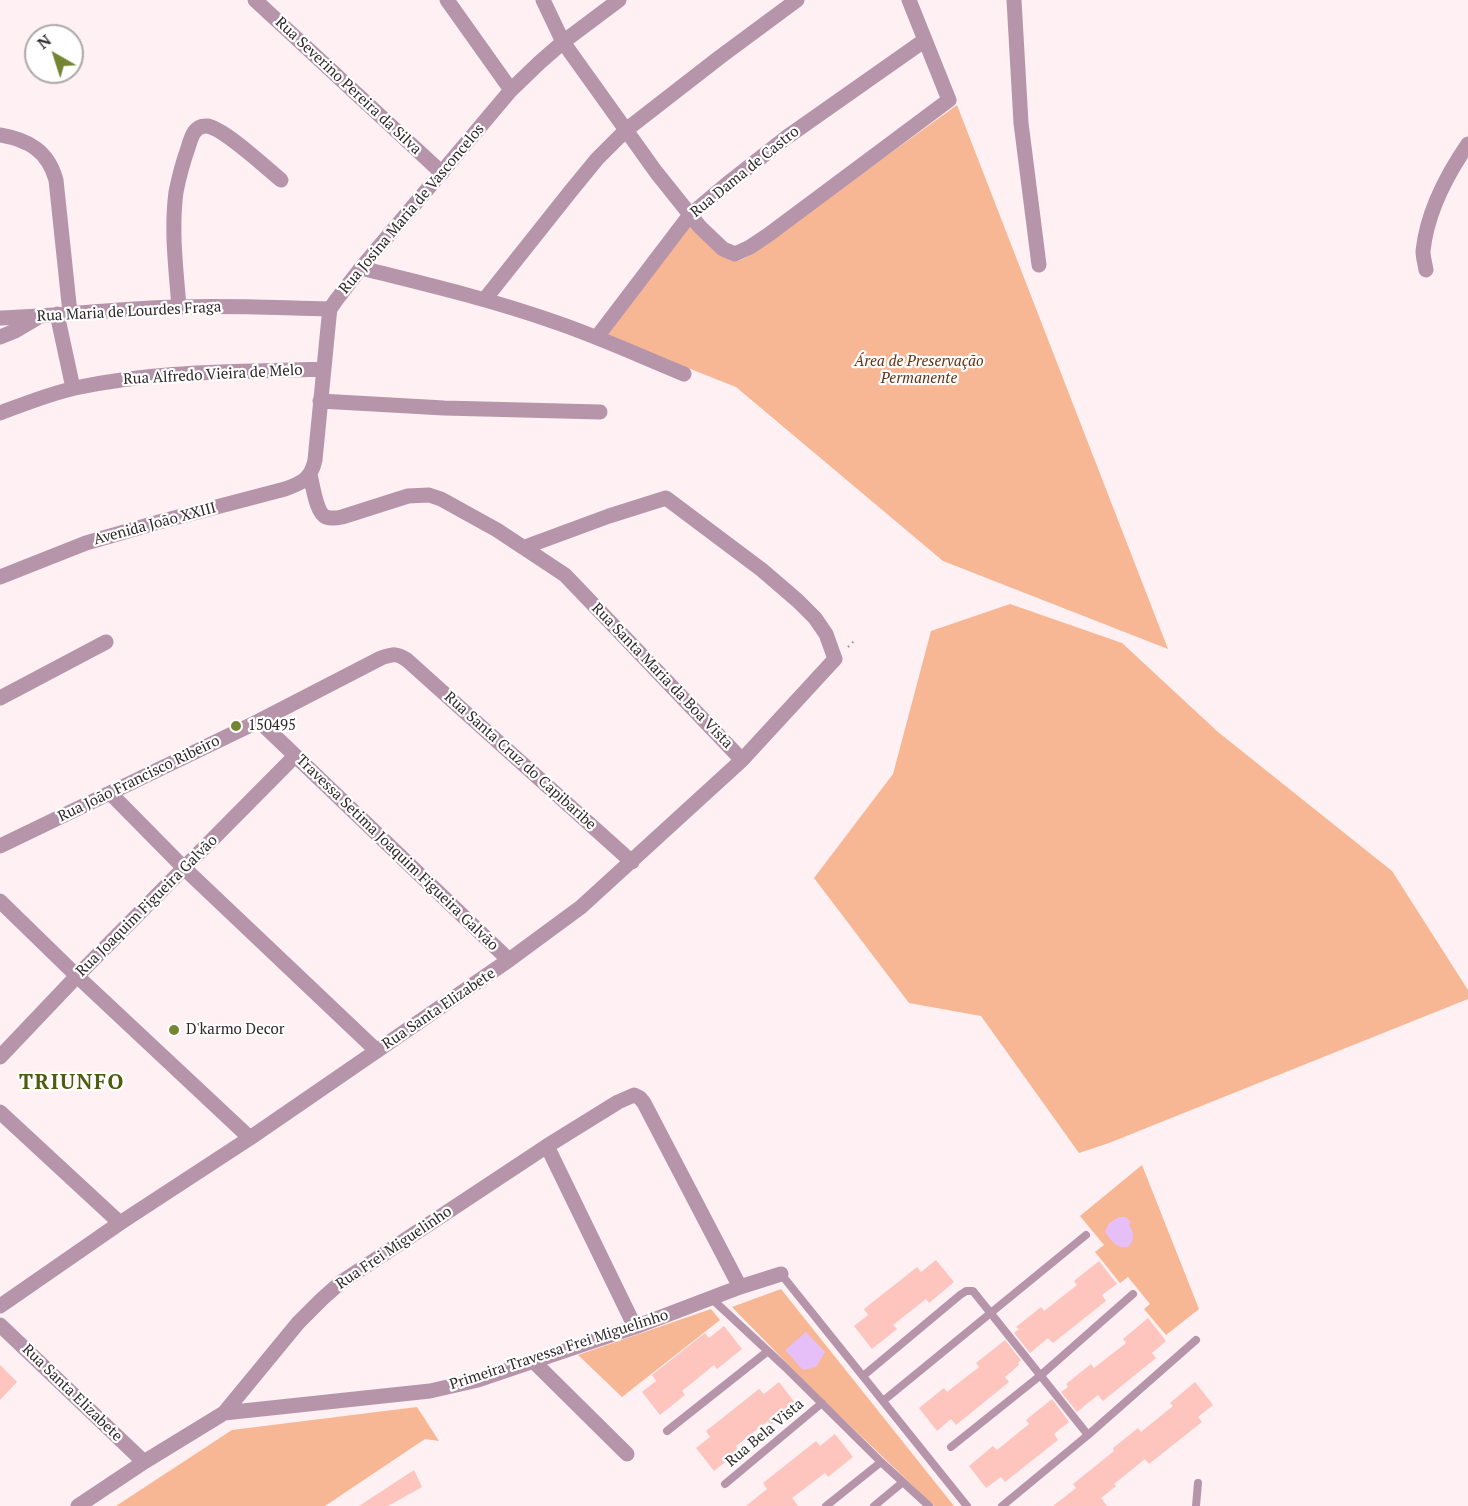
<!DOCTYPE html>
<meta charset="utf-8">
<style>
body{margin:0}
#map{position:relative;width:1468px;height:1506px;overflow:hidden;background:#fef0f3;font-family:"PT Serif",serif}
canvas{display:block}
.north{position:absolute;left:24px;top:24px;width:60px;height:60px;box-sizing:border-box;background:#fff;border:2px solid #aca9a9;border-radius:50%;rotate:321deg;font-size:16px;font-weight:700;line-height:24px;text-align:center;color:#302729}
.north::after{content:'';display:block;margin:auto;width:21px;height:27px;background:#748534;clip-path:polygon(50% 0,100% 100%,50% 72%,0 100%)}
</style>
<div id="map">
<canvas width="1468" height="1506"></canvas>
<div class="north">N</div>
</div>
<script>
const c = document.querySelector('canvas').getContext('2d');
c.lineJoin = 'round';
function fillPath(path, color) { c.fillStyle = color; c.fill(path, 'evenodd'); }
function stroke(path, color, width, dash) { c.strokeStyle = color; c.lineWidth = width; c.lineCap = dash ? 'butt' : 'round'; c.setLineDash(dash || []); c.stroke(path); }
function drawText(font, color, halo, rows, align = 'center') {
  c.font = font + ' "PT Serif",serif'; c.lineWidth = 4.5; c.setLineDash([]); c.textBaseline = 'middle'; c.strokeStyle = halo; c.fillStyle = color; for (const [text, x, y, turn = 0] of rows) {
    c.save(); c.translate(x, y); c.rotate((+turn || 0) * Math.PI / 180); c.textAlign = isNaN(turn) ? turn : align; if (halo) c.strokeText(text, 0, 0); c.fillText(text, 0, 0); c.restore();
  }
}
const green = new Path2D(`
 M 957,105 L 1168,649 L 943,561 L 736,387 L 607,336 L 690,224 L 731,260 L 738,261 L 745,258 Z
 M 1010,604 L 1122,643 L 1218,732 L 1392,871 L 1468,990 L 1468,999 L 1109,1143 L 1079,1153 L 981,1016 L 909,1003 L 814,878 L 893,774 L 931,631 Z
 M 1142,1165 L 1199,1309 L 1166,1335 L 1144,1309 L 1150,1304 L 1128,1277 L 1120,1283 L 1095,1252 L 1104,1245 L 1080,1216 Z
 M 781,1289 L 954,1506 L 934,1506 L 815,1392 L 732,1307 Z
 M 711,1309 L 720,1320 L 622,1397 L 578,1355 Z
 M 417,1407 L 439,1441 L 425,1439 L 325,1506 L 116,1506 L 232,1430 Z`);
const water = new Path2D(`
 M 1119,1217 L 1126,1217 L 1131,1222 L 1129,1225 C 1134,1233 1135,1240 1128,1247 C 1116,1249 1111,1240 1105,1232 L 1109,1223 Z
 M 806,1332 L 825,1352 L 816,1367 L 803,1370 L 785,1350 Z`);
const building = new Path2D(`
 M 936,1260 L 954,1282 L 929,1303 L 926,1299 L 893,1325 L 897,1329 L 872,1349 L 854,1326 L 868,1315 L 864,1309 L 917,1267 L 921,1272 Z
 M 1099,1261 L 1117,1284 L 1102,1295 L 1106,1301 L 1053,1343 L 1048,1338 L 1030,1353 L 1014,1333 L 1019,1329 L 1016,1327 L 1041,1307 L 1044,1311 L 1077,1285 L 1074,1281 Z
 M 1148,1318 L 1166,1341 L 1152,1353 L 1156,1358 L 1103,1401 L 1098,1395 L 1077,1412 L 1061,1392 L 1068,1387 L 1066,1384 L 1091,1364 L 1094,1368 L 1126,1343 L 1123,1339 Z
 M 724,1326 L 742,1349 L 717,1369 L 714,1365 L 682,1391 L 685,1395 L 660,1415 L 642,1392 L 656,1381 L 652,1375 L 705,1333 L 709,1338 Z
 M 1005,1340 L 1021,1360 L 1018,1363 L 1019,1365 L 1005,1377 L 1009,1382 L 956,1425 L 951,1419 L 937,1431 L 919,1408 L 944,1388 L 947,1392 L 979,1367 L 976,1363 Z
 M 0,1365 L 17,1382 L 0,1400 Z
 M 779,1382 L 796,1404 L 771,1425 L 768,1421 L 736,1446 L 739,1451 L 714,1471 L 696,1448 L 710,1437 L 706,1431 L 759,1389 L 764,1394 Z
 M 1195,1382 L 1213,1405 L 1198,1417 L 1202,1422 L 1149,1464 L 1145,1459 L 1114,1484 L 1116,1486 L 1101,1498 L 1107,1506 L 1053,1506 L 1076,1488 L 1073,1484 L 1114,1451 L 1113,1448 L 1138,1428 L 1141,1432 L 1173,1406 L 1170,1403 Z
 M 1052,1399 L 1069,1422 L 1054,1434 L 1058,1440 L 1005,1482 L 1001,1477 L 986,1488 L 969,1466 L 993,1446 L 997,1450 L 1029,1424 L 1026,1420 Z
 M 835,1434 L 853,1457 L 828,1477 L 825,1473 L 792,1498 L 798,1506 L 746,1506 L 767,1489 L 763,1483 L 816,1441 L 820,1446 Z
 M 414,1470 L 422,1487 L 388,1506 L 359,1506 Z`);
const path = new Path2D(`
 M 848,647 L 856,639`);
const lane = new Path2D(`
 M 781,1274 L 967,1506
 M 711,1298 L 785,1367 L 881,1462 L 929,1506
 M 863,1376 L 960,1295 L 966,1291 L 973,1291 L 1088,1435
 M 883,1401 L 1086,1235
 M 667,1431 L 768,1351
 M 951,1447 L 1041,1375 L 1133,1294
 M 725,1484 L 822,1403
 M 826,1506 L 881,1462
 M 874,1506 L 903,1482
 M 1002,1506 L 1088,1435 L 1196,1340
 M 1196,1506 L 1198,1483`);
const street = new Path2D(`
 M 255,0 L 442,173
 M 447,0 L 511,90
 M 543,0 L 563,42 L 656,172 L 700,227 L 723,249 L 735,254 L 750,247 L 768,235 L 949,100 L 909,0
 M 1014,0 L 1021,123 L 1039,265
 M 0,135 C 29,140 48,151 56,180 L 70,313
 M 361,268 C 425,284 489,299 552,321 C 597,336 640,356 684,374
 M 1426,270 C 1425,264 1423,257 1423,251 C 1427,213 1446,176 1468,144
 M 485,299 L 570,192 L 597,159 L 626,130 L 720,57 L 797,0
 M 179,307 C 176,269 171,230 176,192 C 179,177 183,162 188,148 C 191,138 194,125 207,126 C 224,128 266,168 281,180
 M 57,314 L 73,388
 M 0,318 C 60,316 119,308 179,307 C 229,305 280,308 330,309
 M 0,337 L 15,331 L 37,318
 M 597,337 L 689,216 L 727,184 L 787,137 L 925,40
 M 320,401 L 444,408 L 600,412
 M 0,413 C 24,404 49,394 75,388 C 156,370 240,372 323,369
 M 310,475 C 313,485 316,513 326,517 C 331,519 337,518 342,517 L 408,496 L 429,495 L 441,499 L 497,530 L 565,575 L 742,760
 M 0,577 L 86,543 L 159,522 L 285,489 C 302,483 311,479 315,460 L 329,317 L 330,309 L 337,299 L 361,268 L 511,90 L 539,63 L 563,42 L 619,0
 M 0,698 L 106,642
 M 259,721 L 509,960
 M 110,793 L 184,868 L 377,1051
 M 0,846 L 259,721 L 381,658 C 393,654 397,653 407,660 L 632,862
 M 0,901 L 77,976 L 250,1138
 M 0,1057 L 77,976 L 295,756
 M 0,1112 L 120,1223
 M 547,1146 L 635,1327
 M 0,1306 L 120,1223 L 250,1138 L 509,960 L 581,907 L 742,760 L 835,659 L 826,634 L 815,618 L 798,601 L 762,570 L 666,498 L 609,516 L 525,547
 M 0,1325 L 144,1462
 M 533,1361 L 627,1454
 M 224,1413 L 430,1391 L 478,1380 L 635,1327 L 740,1287 L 781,1274
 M 78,1506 L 144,1462 L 224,1413 L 298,1323 L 322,1299 L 340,1283 L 547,1146 L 618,1102 L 634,1095 L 640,1098 L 644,1103 L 740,1287`);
const markers = [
 [236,726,6,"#748534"],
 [174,1030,6,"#748534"]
];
const streetNames = [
 ["Rua Severino Pereira da Silva",348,86,43],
 ["Rua Dama de Castro",745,172,-39],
 ["Rua Josina Maria de Vasconcelos",412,209,-50],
 ["Rua Maria de Lourdes Fraga",129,312,-3],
 ["Rua Alfredo Vieira de Melo",213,375,-3],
 ["Avenida João XXIII",155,524,-15],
 ["Rua Santa Maria da Boa Vista",662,676,46],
 ["Rua Santa Cruz do Capibaribe",520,761,42],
 ["Rua João Francisco Ribeiro",139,779,-26],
 ["Travessa Setima Joaquim Figueira Galvão",397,853,44],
 ["Rua Joaquim Figueira Galvão",147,906,-45],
 ["Rua Santa Elizabete",439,1009,-34],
 ["Rua Frei Miguelinho",394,1248,-34],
 ["Primeira Travessa Frei Miguelinho",559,1350,-18],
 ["Rua Santa Elizabete",72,1393,44],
 ["Rua Bela Vista",765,1433,-40]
];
const parkNames = [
 ["Área de Preservação",919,362],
 ["Permanente",919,379]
];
const poiNames = [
 ["150495",248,726],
 ["D'karmo Decor",186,1030]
];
const districtNames = [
 ["TRIUNFO",72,1083]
];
fillPath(green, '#f8b794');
fillPath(water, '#e6bff9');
fillPath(building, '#fec5bf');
stroke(path, '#94898b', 2, [1.5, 4.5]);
stroke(lane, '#b695ab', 8);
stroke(street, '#b695ab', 15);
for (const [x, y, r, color] of markers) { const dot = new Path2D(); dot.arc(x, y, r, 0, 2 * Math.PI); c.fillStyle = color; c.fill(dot); stroke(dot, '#fff', 2); }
drawText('15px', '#302729', '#fff', streetNames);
drawText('italic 15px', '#643112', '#fff', parkNames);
drawText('15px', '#302729', '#fff', poiNames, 'left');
c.letterSpacing = '1.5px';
drawText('bold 21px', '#4f5d0e', '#fff', districtNames);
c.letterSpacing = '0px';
</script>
